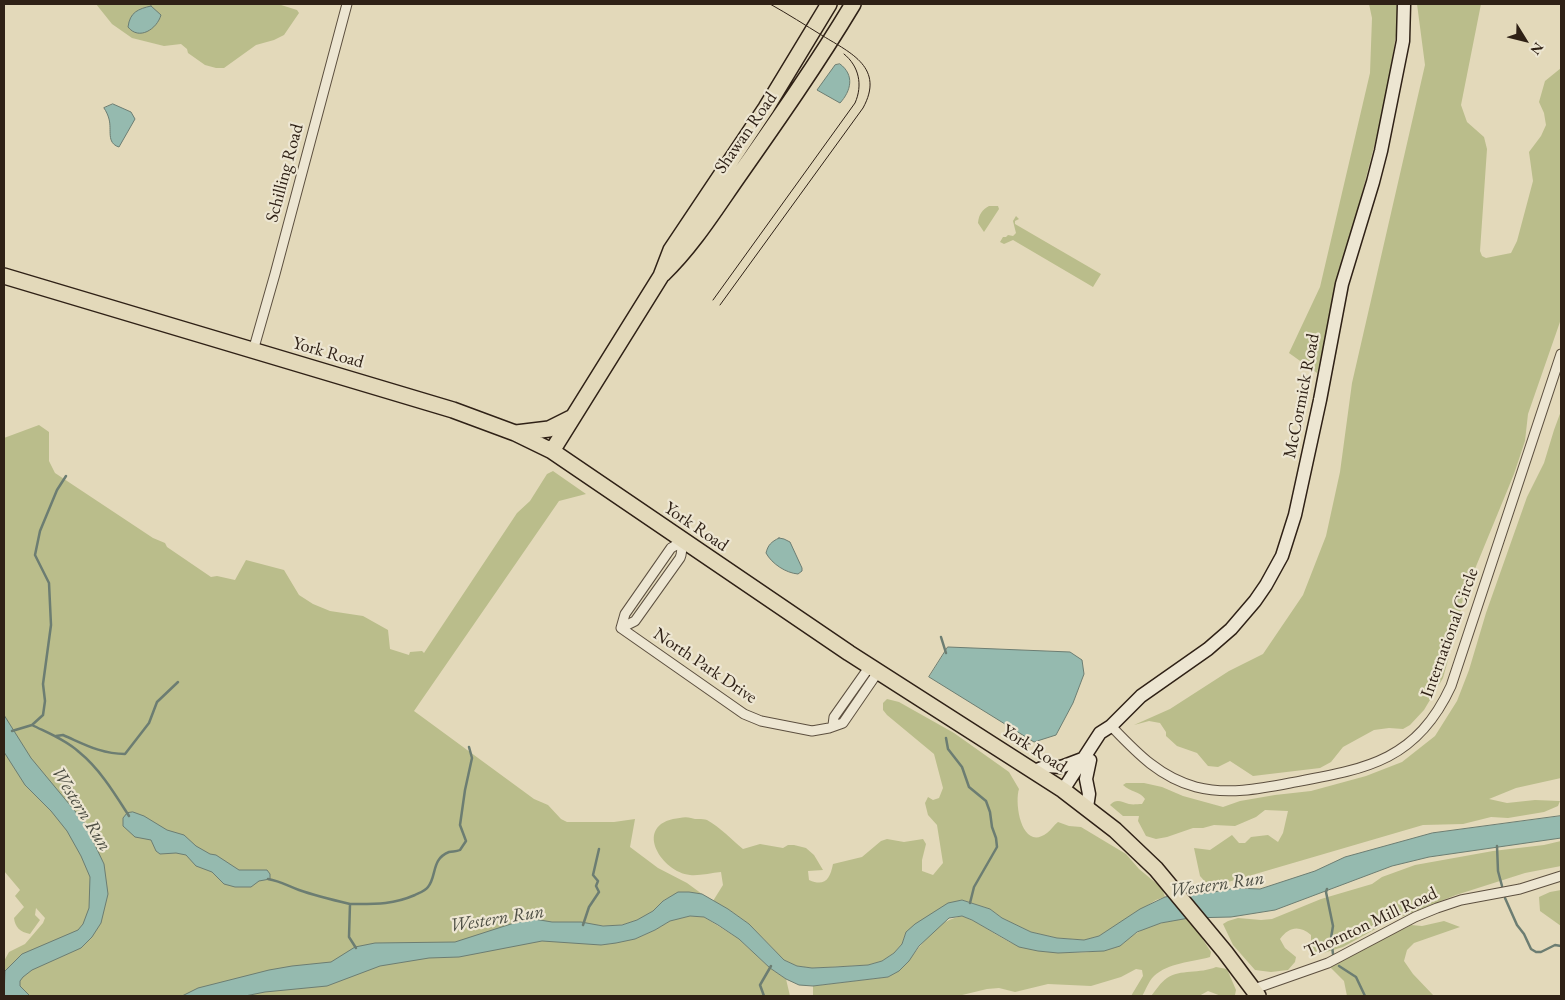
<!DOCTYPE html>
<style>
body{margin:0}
#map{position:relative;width:1565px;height:1000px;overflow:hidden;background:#e3d9ba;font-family:"EB Garamond",serif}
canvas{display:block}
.frame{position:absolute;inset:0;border:5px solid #2f2116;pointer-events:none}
.north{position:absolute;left:1500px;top:15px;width:50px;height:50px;-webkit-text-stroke:4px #ede6d2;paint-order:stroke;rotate:126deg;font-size:14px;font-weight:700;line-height:20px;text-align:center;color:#2f2116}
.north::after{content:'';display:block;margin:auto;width:18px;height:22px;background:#2f2116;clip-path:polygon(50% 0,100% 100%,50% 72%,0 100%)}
</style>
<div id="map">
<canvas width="1565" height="1000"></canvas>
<div class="frame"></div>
<div class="north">N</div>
</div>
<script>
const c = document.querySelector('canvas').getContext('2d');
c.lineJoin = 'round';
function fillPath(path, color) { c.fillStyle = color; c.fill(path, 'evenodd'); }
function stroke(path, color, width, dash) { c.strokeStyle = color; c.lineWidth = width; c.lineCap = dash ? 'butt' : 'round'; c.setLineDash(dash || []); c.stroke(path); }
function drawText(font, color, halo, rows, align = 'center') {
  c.font = font + ' "EB Garamond",serif'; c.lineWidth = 4.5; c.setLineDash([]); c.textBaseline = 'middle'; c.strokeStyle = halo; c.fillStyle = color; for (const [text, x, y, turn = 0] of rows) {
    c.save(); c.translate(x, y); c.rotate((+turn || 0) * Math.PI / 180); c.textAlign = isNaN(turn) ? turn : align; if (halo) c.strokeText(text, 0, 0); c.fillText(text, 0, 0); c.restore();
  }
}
const green = new Path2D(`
 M 96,4 L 278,4 L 297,10 L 299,13 L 284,35 L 274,40 L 256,45 L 224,68 L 216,68 L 205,65 L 188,53 L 187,49 L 181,44 L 164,46 L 132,38 L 112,24 Z
 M 1369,4 L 1399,4 L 1400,11 L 1384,108 L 1332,309 L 1317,373 L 1289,353 L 1320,287 L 1370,73 L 1372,18 Z
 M 1417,4 L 1481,4 L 1461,105 L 1467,122 L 1484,137 L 1487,149 L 1480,251 L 1482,256 L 1486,258 L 1511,253 L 1517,241 L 1533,181 L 1529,152 L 1541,136 L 1546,125 L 1544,113 L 1539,102 L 1545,81 L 1561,68 L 1561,319 L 1528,414 L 1525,441 L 1514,474 L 1463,598 L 1458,624 L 1443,678 L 1424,710 L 1410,725 L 1403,729 L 1389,728 L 1374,730 L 1343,747 L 1331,762 L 1320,768 L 1253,776 L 1230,761 L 1218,767 L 1208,766 L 1197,753 L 1177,746 L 1166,736 L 1166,732 L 1160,723 L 1149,721 L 1134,725 L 1170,709 L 1229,671 L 1263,654 L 1303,595 L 1326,536 L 1340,472 L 1352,383 L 1425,65 Z
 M 989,206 L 998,206 L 999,209 L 984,232 L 978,223 C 979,214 982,210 989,206 Z
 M 1016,216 L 1019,219 L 1015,221 L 1015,224 L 1101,274 L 1093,287 L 1013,240 L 1004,244 L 1000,242 L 1003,237 L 1006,237 L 1008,235 L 1013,236 L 1016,233 L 1013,221 Z
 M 1561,411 L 1561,778 L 1516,788 L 1489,799 L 1507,803 L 1535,800 L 1560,801 L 1558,806 L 1544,812 L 1508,818 L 1491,817 L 1463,824 L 1423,825 L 1228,882 L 1208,885 L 1200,876 L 1194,848 L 1210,850 L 1232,835 L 1239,843 L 1245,843 L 1251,837 L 1268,835 L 1278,842 L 1283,833 L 1288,811 L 1265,810 L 1256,817 L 1235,826 L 1214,825 L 1203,828 L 1193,828 L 1167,837 L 1156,839 L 1146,836 L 1138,821 L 1139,816 L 1123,816 L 1110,805 C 1117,798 1121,802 1129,804 C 1133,805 1138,804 1142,804 L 1145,799 C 1140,791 1130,792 1123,785 L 1126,783 L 1144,783 L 1162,787 L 1183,796 L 1223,807 L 1240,801 L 1275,795 L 1311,791 L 1366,776 L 1402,762 L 1435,736 L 1457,701 L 1469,670 L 1486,613 L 1527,497 L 1544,463 L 1554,430 Z
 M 39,425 L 49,432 L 49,461 L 55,473 L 153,538 L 165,543 L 167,547 L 211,577 L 217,576 L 235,580 L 246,560 L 284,570 L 299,595 L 313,604 L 330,611 L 363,616 L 388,630 L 390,649 L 409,655 L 410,652 L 422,651 L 424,653 L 517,513 L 530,501 L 547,474 L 553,471 L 586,494 L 559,501 L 414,711 L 534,799 L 548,805 L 561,819 L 567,822 L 614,822 L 635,819 L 630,847 L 658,868 L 687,883 L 702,894 C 689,892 676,894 664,900 C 660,903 657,908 653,911 C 637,923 616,928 597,925 L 601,945 L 635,939 L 655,930 L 670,921 L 690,916 L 704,917 L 739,939 L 770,968 L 786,979 L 790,996 L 4,996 L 4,961 L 9,952 L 25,944 L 43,923 L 45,918 L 36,908 L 35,915 L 40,920 L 30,934 C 20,932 15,927 14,918 L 24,907 L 15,896 L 20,890 L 4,871 L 4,438 Z
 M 887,699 L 899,702 L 954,733 L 1009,772 L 1019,789 C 1014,804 1022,852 1047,833 C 1051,830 1054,825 1058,822 L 1069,826 L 1081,827 L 1126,854 L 1139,869 L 1162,888 L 1165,897 L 1156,900 L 1099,936 L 1084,940 L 1057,938 L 1031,932 L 1002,918 L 990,909 L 962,900 L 906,932 L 902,944 L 894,953 L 882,961 L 868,965 L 812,968 L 797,966 L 784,960 L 749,924 L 728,909 L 713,901 L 723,885 L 721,872 C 711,873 699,876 690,875 C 662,872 634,828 673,819 C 680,818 685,816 691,818 C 696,820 702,818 707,820 C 720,827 732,840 743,849 L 760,844 L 783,848 L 788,845 L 794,845 L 806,848 L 814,855 L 823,870 L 808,871 L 809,880 C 825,887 830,879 833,864 L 862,857 L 881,841 L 887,839 L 904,842 L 923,839 L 926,844 L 922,860 L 922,871 L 933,875 L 943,863 L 937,825 L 928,815 L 925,803 L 928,797 L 933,800 L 939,798 L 943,788 L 934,754 L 887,715 L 883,710 L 883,703 Z
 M 1561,841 L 1561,866 L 1525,873 L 1456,895 L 1388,922 L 1343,947 L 1317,955 L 1311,946 L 1311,935 C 1299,925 1289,927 1280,939 L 1285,948 L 1296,957 L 1295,962 L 1288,970 L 1271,972 L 1255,970 L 1233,945 L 1223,924 L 1228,921 L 1238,918 L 1261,920 L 1272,919 L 1321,899 L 1372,884 L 1382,877 L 1415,865 L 1493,851 L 1544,845 Z
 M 1561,890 L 1561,926 L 1540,911 L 1539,897 L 1550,892 Z
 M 962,916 C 982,923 997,937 1016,945 C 1037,954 1098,956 1119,946 C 1125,943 1130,936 1137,933 C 1153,923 1171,921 1189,918 L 1211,952 L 1210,957 C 1192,962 1168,963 1154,976 C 1148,982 1146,990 1142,996 L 1131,996 L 1143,976 L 1142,970 L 1136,969 L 1121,977 L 1091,986 L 1048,984 L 1015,992 L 999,988 L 987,989 L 958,996 L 813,996 L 813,986 L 888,977 C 919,961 924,923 962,916 Z
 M 1444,921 L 1460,927 L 1414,943 L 1407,950 L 1404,961 L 1413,974 L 1434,996 L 1347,996 L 1344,981 L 1329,966 L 1411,925 L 1422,926 Z
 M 1216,967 L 1227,969 L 1236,990 L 1235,995 L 1221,996 L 1208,991 L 1199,996 L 1151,996 C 1156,990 1161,982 1167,978 C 1180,969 1200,974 1216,967 Z`);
const water = new Path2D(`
 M 151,6 L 161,15 C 157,29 139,41 128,27 C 130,12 138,9 151,6 Z
 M 840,64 C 855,75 851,91 840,103 L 817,90 L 835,65 Z
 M 113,104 L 131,112 L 135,119 L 119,147 C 106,143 112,130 109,119 C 108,115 106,111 104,108 Z
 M 779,538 L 784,539 L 790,542 L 802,568 L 802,571 L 798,574 C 786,573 772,564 766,553 C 768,545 771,542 779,538 Z
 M 948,647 L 1070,652 L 1082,660 L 1084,674 L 1073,703 L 1056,735 L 1034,742 L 929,677 Z
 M 4,715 L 31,758 L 84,822 L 104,864 L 108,894 L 101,923 L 92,937 L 81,948 L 32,970 L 23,977 L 20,981 L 20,986 L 30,996 L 4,996 L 5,971 L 22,954 L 78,930 L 83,924 L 89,908 L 90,877 L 81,856 L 67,831 L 51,811 L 25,785 L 4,752 Z
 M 133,812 L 144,816 L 167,830 L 184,835 L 196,846 L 210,854 L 216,855 L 239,870 L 267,870 L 270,874 L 270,879 L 259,881 L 251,887 L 235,887 L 224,884 L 212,872 L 196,866 L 186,855 L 176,853 L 160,854 L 156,851 L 151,840 L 135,837 L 123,826 L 123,818 L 127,813 Z
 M 1561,816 L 1561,838 L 1429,857 L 1392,866 L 1275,910 L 1231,917 L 1189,918 L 1161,923 L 1137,932 L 1120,946 L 1104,951 L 1058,953 L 1038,951 L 1019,947 L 972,920 L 962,916 L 949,918 L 919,946 L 909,961 L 899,971 L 888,977 L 813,986 L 799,985 L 786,979 L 770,968 L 739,939 L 718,925 L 704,917 L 690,916 L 670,921 L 655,930 L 635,939 L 616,943 L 601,945 L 542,941 L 459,957 L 429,958 L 380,966 L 327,986 L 265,992 L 245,996 L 182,996 L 198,988 L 269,970 L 292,966 L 331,962 L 355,947 L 375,943 L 455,942 L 514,923 L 534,919 L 552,922 L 581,922 L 603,926 L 622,925 L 637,920 L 653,911 L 663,901 L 678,892 L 689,892 L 702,894 L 728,909 L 749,924 L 784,960 L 797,966 L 812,968 L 835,967 L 868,965 L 882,961 L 894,953 L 902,944 L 906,932 L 915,924 L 948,903 L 962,900 L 990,909 L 1002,918 L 1031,932 L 1057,938 L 1084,940 L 1099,936 L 1140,909 L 1165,897 L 1188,893 L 1208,893 L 1235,888 L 1260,889 L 1315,871 L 1345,857 L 1432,833 Z`);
const stream = new Path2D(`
 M 941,637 L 946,653
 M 32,725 L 43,715 L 45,701 L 43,684 L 51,625 L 49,583 L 35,555 L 40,531 L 57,490 L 66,476
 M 12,731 L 32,725 C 48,733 66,740 79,752 C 100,769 115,794 129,816
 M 56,736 L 63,735 C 84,744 101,754 125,754 L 149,723 L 157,702 L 178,682
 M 946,738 L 948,749 L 962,767 L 969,787 L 986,801 L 990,812 L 992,827 L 996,838 L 997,847 L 974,887 L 970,903
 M 1497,846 L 1498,871 L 1502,886
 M 268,879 C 280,881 288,886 299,890 C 316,896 333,900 350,904
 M 1327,889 L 1326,892 L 1333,926 L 1331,938 L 1333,954
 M 1505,898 L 1517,925 L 1524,934 L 1531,949 L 1536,952 L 1541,952 L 1555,945 L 1561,946
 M 583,925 L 589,907 L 599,892 L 596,886 L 598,881 L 593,875 L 599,849
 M 356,948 L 349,937 L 350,904 C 374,904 392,905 415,895 C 419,893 425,891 428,887 C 437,876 431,859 449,852 C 453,851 456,852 460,850 L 466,841 L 460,825 L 465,790 L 472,758 L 469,747
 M 1339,966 L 1356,977 L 1365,996
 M 764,996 L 760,985 L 771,966`);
const street = new Path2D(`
 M 253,351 L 275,274 L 347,4
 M 621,628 L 744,714 L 761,721 L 812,731 L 829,728 L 843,723 L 878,672
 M 621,628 L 635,621 L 680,558 L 681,555 L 683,541
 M 621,628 L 625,614 L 671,548 L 683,541
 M 833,725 L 834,717 L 870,666
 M 1111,726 C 1136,752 1159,777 1196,787 C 1227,795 1259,789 1290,783 C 1365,769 1416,762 1451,686 L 1561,354
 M 1254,989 L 1328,963 L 1415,917 L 1437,908 L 1461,900 L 1520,889 L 1561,876`);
const secondary = new Path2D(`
 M 1034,771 L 1047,766 L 1061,767 L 1082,759
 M 1063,790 L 1100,733 L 1111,726 L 1141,696 L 1208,649 L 1231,629 L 1255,601 L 1266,585 L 1282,556 L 1295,515 L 1320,400 L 1342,284 L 1373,182 L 1381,151 L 1403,41 L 1404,4
 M 1087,807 L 1089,794 L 1086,779 L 1090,760`);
const primary = new Path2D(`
 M 663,274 C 692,246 714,211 737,178 C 777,121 817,64 853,4
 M 4,276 L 453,410 L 515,433 L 552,451 L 849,653 L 1063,790 L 1115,830 L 1156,869 L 1225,952 L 1258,996
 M 516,433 L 549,429 L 573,417
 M 552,451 L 661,276 L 671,250 L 766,108 L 829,4`);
const tram = new Path2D(`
 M 713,300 L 855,103 C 863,85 859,66 844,54
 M 720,305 L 863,108 C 885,68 851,53 823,36 C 805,25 788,14 770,4`);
const streetNames = [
 ["Shawan Road",746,133,-55],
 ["Schilling Road",285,173,-75],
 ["York Road",328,353,16],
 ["McCormick Road",1302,396,-79],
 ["York Road",696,527,34],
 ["International Circle",1450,633,-70],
 ["North Park Drive",705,666,34],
 ["York Road",1034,749,33],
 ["Thornton Mill Road",1371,923,-25]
];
const waterNames = [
 ["Western Run",81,809,58],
 ["Western Run",1217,885,-8],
 ["Western Run",497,919,-9]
];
fillPath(green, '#babd8b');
fillPath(water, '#95baaf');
stroke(water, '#6c7d72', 1);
stroke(stream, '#6c7d72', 2.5);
stroke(street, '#5c4f3f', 11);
stroke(secondary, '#2f2116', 15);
stroke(primary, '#2f2116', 18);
stroke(street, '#ede6d2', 9);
stroke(secondary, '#ede6d2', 12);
stroke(primary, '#e3d9ba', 15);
stroke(tram, '#2f2116', 1);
drawText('18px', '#2f2116', '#ede6d2', streetNames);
drawText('italic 19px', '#4e4f44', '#ede6d2', waterNames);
</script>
